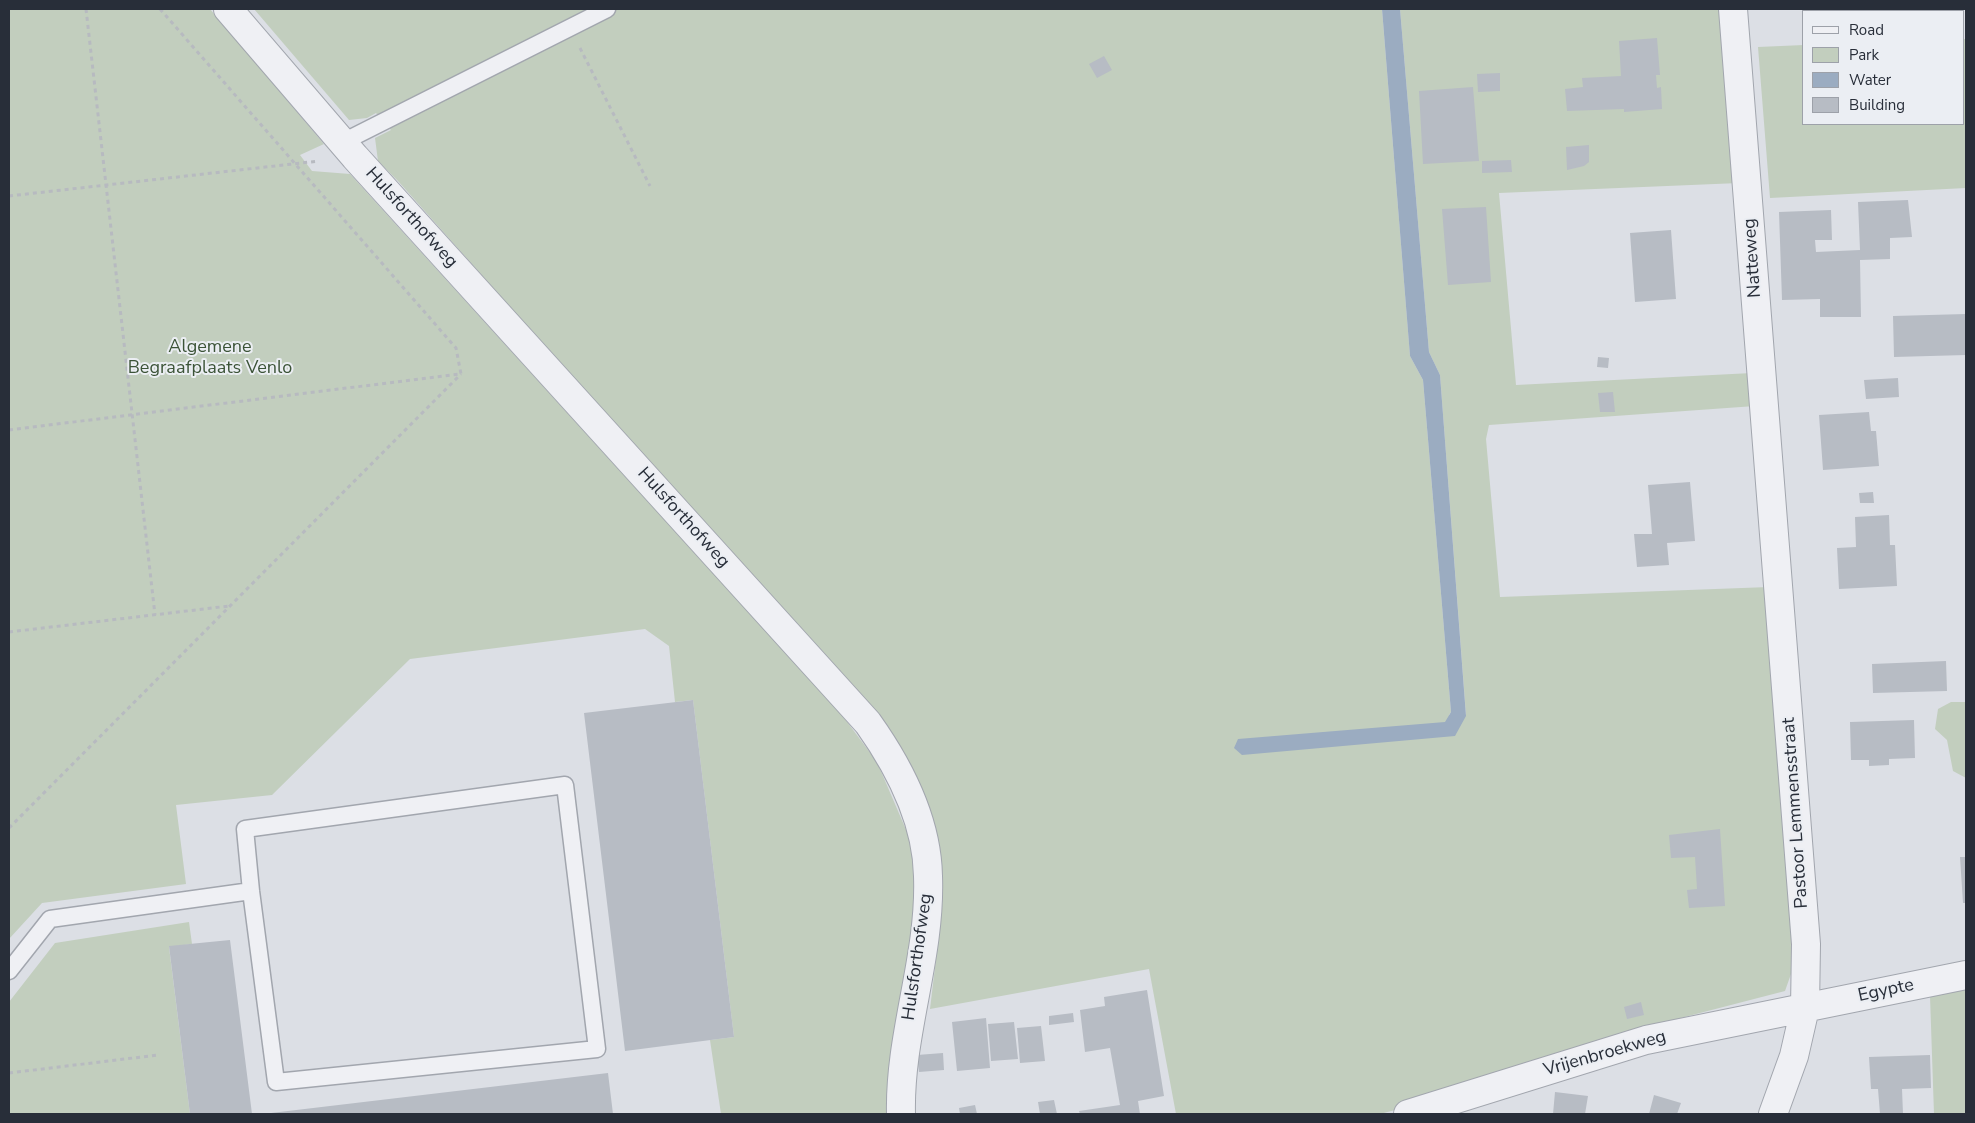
<!DOCTYPE html>
<style>
body{margin:0}
#map{position:relative;width:1975px;height:1123px;overflow:hidden;background:#dcdfe5;font-family:"Nunito Sans",sans-serif}
canvas{display:block}
.frame{position:absolute;inset:0;border:10px solid #282e39;pointer-events:none}
.legend{position:absolute;left:1802px;top:10px;width:162px;height:115px;box-sizing:border-box;background:#ebeef3;border:1px solid #9da1a9;margin:0;padding:6px 9px;list-style:none;font-size:15px;color:#282e39}
.legend li{display:flex;align-items:center;gap:10px;height:25px}
.legend b{width:25px;border:1px solid #9da1a9}
</style>
<div id="map">
<canvas width="1975" height="1123"></canvas>
<div class="frame"></div>
<ul class="legend">
<li><b style="height:6px;background:#eff0f4"></b>Road</li>
<li><b style="height:14px;background:#c2cebe"></b>Park</li>
<li><b style="height:14px;background:#9bacc1"></b>Water</li>
<li><b style="height:14px;background:#b7bcc4"></b>Building</li>
</ul>
</div>
<script>
const c = document.querySelector('canvas').getContext('2d');
c.lineJoin = 'round';
function fillPath(path, color) { c.fillStyle = color; c.fill(path, 'evenodd'); }
function stroke(path, color, width, dash) { c.strokeStyle = color; c.lineWidth = width; c.lineCap = dash ? 'butt' : 'round'; c.setLineDash(dash || []); c.stroke(path); }
function drawText(font, color, halo, rows, align = 'center') {
  c.font = font + ' "Nunito Sans",sans-serif'; c.lineWidth = 4; c.setLineDash([]); c.textBaseline = 'middle'; c.strokeStyle = halo; c.fillStyle = color; for (const [text, x, y, turn = 0] of rows) {
    c.save(); c.translate(x, y); c.rotate((+turn || 0) * Math.PI / 180); c.textAlign = isNaN(turn) ? turn : align; if (halo) c.strokeText(text, 0, 0); c.fillText(text, 0, 0); c.restore();
  }
}
const green = new Path2D(`
 M 9,9 L 210,9 L 324,144 L 300,155 L 312,171 L 350,174 L 842,715 L 877,762 L 910,839 L 918,874 L 915,921 L 891,1114 L 721,1114 L 710,1040 L 734,1037 L 693,700 L 675,702 L 669,646 L 645,629 L 410,659 L 272,795 L 176,805 L 186,884 L 42,903 L 9,939 Z
 M 254,9 L 1382,9 L 1410,356 L 1423,380 L 1451,712 L 1449,715 L 1466,715 L 1440,375 L 1429,352 L 1400,9 L 1726,9 L 1739,183 L 1499,193 L 1516,385 L 1752,373 L 1755,406 L 1489,425 L 1486,439 L 1500,597 L 1769,587 L 1794,934 L 1791,974 L 1785,991 L 1642,1028 L 1414,1105 L 1380,1114 L 1176,1114 L 1149,969 L 930,1009 L 942,909 L 943,878 L 934,828 L 598,406 L 398,181 L 378,161 L 375,138 L 391,130 L 376,113 L 367,118 L 349,120 Z
 M 1964,39 L 1966,39 L 1966,188 L 1770,198 L 1758,47 L 1804,45 L 1804,124 L 1964,124 Z
 M 1951,702 L 1966,702 L 1966,778 L 1953,771 L 1947,740 L 1935,729 L 1938,709 Z
 M 189,922 L 192,944 L 169,947 L 190,1114 L 9,1114 L 9,1002 L 55,943 Z
 M 1966,988 L 1966,1114 L 1934,1114 L 1930,996 Z`);
const water = new Path2D(`
 M 1382,9 L 1400,9 L 1429,352 L 1440,375 L 1466,716 L 1455,736 L 1242,755 L 1234,748 L 1238,739 L 1445,722 L 1451,712 L 1423,380 L 1410,356 Z`);
const building = new Path2D(`
 M 1657,38 L 1660,75 L 1656,75 L 1657,88 L 1661,87 L 1662,109 L 1624,112 L 1624,109 L 1567,111 L 1565,89 L 1583,87 L 1582,78 L 1621,76 L 1619,41 Z
 M 1104,56 L 1112,70 L 1097,78 L 1089,64 Z
 M 1500,73 L 1500,91 L 1478,92 L 1477,74 Z
 M 1473,87 L 1479,161 L 1423,164 L 1419,91 Z
 M 1589,145 L 1589,162 L 1584,166 L 1567,170 L 1566,147 Z
 M 1511,160 L 1512,172 L 1482,173 L 1482,161 Z
 M 1908,200 L 1912,237 L 1890,238 L 1890,259 L 1860,260 L 1861,317 L 1820,317 L 1820,299 L 1782,300 L 1779,212 L 1831,210 L 1832,240 L 1815,240 L 1816,252 L 1860,250 L 1858,202 Z
 M 1486,207 L 1491,282 L 1448,285 L 1442,209 Z
 M 1671,230 L 1676,299 L 1635,302 L 1630,233 Z
 M 1966,314 L 1966,355 L 1894,357 L 1893,316 Z
 M 1598,357 L 1609,358 L 1608,368 L 1597,367 Z
 M 1898,378 L 1899,397 L 1866,399 L 1864,380 Z
 M 1613,392 L 1615,412 L 1600,412 L 1598,393 Z
 M 1869,412 L 1871,431 L 1876,431 L 1879,466 L 1823,470 L 1819,415 Z
 M 1690,482 L 1695,541 L 1667,543 L 1669,565 L 1637,567 L 1634,534 L 1652,534 L 1648,485 Z
 M 1873,492 L 1874,503 L 1860,503 L 1859,493 Z
 M 1889,515 L 1890,545 L 1895,545 L 1897,586 L 1839,589 L 1837,548 L 1856,547 L 1855,517 Z
 M 1946,661 L 1947,691 L 1873,693 L 1872,664 Z
 M 693,700 L 734,1037 L 625,1051 L 584,713 Z
 M 1914,720 L 1915,758 L 1889,759 L 1889,765 L 1869,766 L 1869,760 L 1851,760 L 1850,722 Z
 M 1720,829 L 1725,906 L 1689,908 L 1687,890 L 1697,889 L 1695,857 L 1671,858 L 1669,835 Z
 M 1960,857 L 1966,857 L 1966,903 L 1963,903 Z
 M 230,940 L 252,1114 L 190,1114 L 169,946 Z
 M 1147,990 L 1164,1096 L 1138,1101 L 1140,1114 L 1080,1114 L 1079,1111 L 1120,1105 L 1110,1048 L 1085,1052 L 1080,1010 L 1105,1006 L 1104,997 Z
 M 1641,1002 L 1644,1015 L 1627,1019 L 1624,1007 Z
 M 1073,1013 L 1074,1022 L 1049,1025 L 1049,1016 Z
 M 986,1018 L 990,1068 L 957,1071 L 952,1022 Z
 M 1014,1022 L 1018,1059 L 991,1061 L 988,1024 Z
 M 1041,1026 L 1045,1061 L 1020,1063 L 1017,1028 Z
 M 943,1053 L 944,1070 L 919,1072 L 917,1055 Z
 M 1930,1055 L 1931,1088 L 1902,1089 L 1903,1114 L 1880,1114 L 1878,1089 L 1871,1089 L 1869,1057 Z
 M 608,1073 L 613,1114 L 271,1114 L 271,1113 Z
 M 1555,1092 L 1588,1096 L 1585,1114 L 1553,1114 Z
 M 1654,1095 L 1681,1103 L 1677,1114 L 1649,1114 Z
 M 1054,1100 L 1057,1114 L 1040,1114 L 1038,1102 Z
 M 975,1105 L 977,1114 L 960,1114 L 959,1108 Z`);
const path = new Path2D(`
 M 86,9 L 155,615
 M 160,9 L 456,348 L 461,374
 M 580,48 L 650,186
 M 9,196 L 319,161
 M 9,430 L 460,374
 M 9,632 L 229,606
 M 9,828 L 461,374
 M 9,1073 L 158,1055`);
const lane = new Path2D(`
 M 343,142 L 607,9
 M 565,785 L 597,1049 L 276,1082 L 251,891 L 245,829 Z
 M 9,971 L 50,919 L 251,891`);
const street = new Path2D(`
 M 228,9 L 355,157 L 868,723 C 900,768 927,820 928,876 C 931,957 899,1034 901,1114
 M 1733,9 L 1806,944 L 1805,1008 L 1794,1056 L 1773,1114
 M 1408,1114 L 1646,1040 L 1966,975`);
const streetNames = [
 ["Hulsforthofweg",411,218,48],
 ["Natteweg",1753,258,-94],
 ["Hulsforthofweg",683,518,48],
 ["Pastoor Lemmensstraat",1796,813,-94],
 ["Hulsforthofweg",918,957,-82],
 ["Egypte",1886,991,-12],
 ["Vrijenbroekweg",1605,1054,-16]
];
const parkNames = [
 ["Algemene",210,348],
 ["Begraafplaats Venlo",210,369]
];
fillPath(green, '#c2cebe');
fillPath(water, '#9bacc1');
fillPath(building, '#b7bcc4');
stroke(lane, '#a2a6ae', 19);
stroke(street, '#a2a6ae', 30);
stroke(path, '#b7bac0', 3, [4, 4]);
stroke(lane, '#eff0f4', 16);
stroke(street, '#eff0f4', 28);
drawText('18px', '#282e39', '#ebeef3', streetNames);
drawText('18px', '#3b5337', '#ebeef3', parkNames);
</script>
